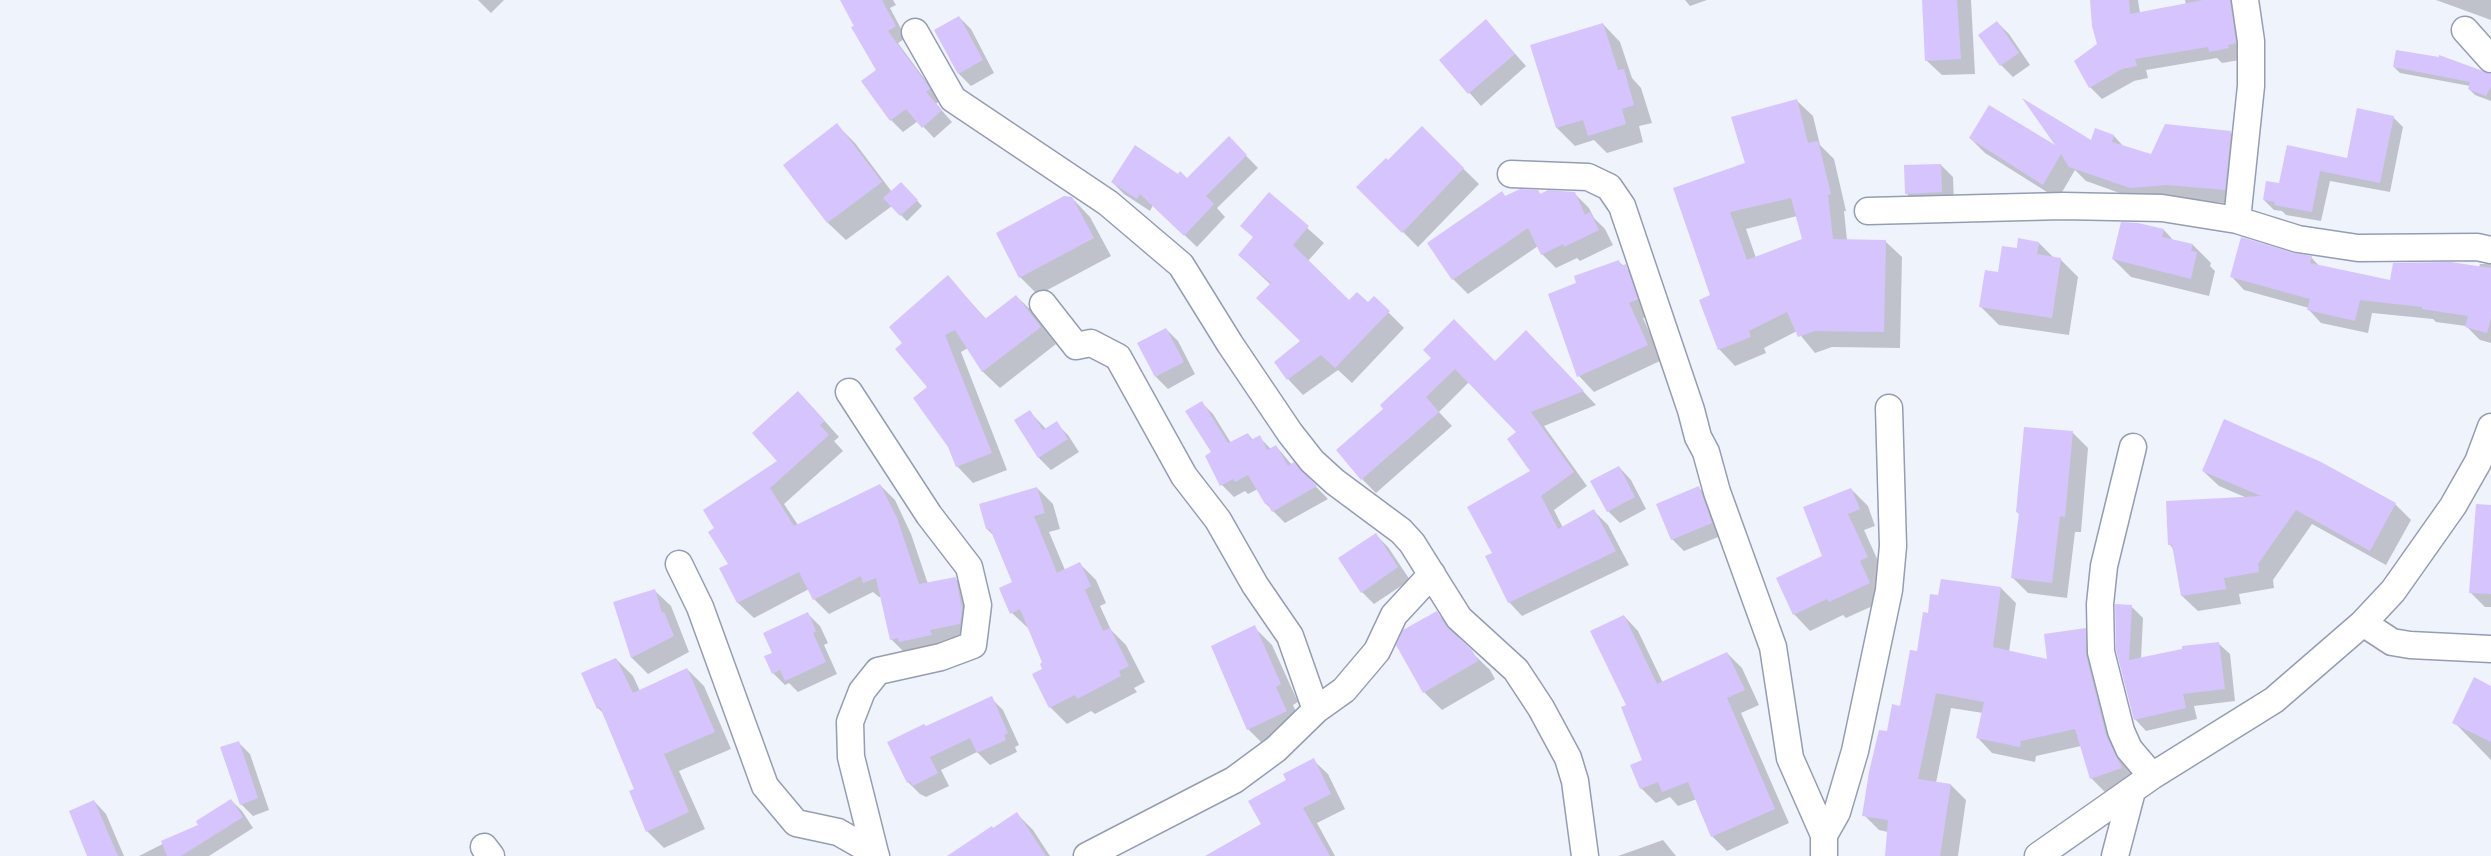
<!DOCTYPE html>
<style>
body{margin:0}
canvas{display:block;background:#eff3fc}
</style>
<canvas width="2491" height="856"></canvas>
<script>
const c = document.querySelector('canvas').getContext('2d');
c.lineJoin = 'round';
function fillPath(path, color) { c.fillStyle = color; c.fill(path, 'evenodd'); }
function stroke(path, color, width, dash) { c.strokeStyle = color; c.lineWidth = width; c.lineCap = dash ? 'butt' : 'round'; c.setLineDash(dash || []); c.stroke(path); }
const shadow = new Path2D(`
 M 478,0 L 504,0 L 491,13 Z
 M 842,0 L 893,0 L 896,5 L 890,8 L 906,38 L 898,43 L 940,100 L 936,104 L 952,122 L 934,138 L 918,121 L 903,132 L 891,120 L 863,81 L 877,70 Z
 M 1685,0 L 1707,0 L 1690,6 Z
 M 1923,0 L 1971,0 L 1975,74 L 1942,75 L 1927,61 Z
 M 2091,0 L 2138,0 L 2140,13 L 2186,5 L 2185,0 L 2240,0 L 2240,60 L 2222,63 L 2217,58 L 2146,70 L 2148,78 L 2134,81 L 2102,99 L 2090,87 L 2098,45 Z
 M 2436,0 L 2491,0 L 2491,20 Z
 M 959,17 L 971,29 L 994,73 L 971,86 L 959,74 Z
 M 1486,21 L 1526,66 L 1481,106 L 1441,60 Z
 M 1997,22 L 2009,34 L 2030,65 L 2013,77 L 2001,65 Z
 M 1603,24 L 1620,42 L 1632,78 L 1641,88 L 1652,123 L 1639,126 L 1643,142 L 1607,153 L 1594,140 L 1575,146 L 1557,128 L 1532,46 Z
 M 2394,67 L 2491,75 L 2491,101 L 2475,95 L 2469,89 L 2470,86 L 2400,73 Z
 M 1796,100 L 1813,116 L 1820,145 L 1834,159 L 1846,211 L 1844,211 L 1847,240 L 1885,241 L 1902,257 L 1900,348 L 1832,347 L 1815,353 L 1797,331 L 1764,348 L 1766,353 L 1735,366 L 1719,349 L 1712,296 L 1675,189 L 1747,164 ZM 1797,216 L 1804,240 L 1756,258 L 1746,229 Z
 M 2393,117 L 2403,127 L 2390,192 L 2330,181 L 2321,221 L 2286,215 L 2282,211 L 2274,210 L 2264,200 L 2280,184 L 2348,159 Z
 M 837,125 L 855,143 L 892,192 L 901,183 L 922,206 L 907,221 L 892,206 L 846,240 L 828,223 L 785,165 Z
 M 1422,128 L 1479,184 L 1418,247 L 1358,187 L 1388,162 Z
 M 2231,133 L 2245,147 L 2240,204 L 2182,200 L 2145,202 L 2086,181 L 2075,170 L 2058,199 L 1985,153 L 1970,138 L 2059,149 L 2114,136 L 2124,147 L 2152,155 Z
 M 1229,138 L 1258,168 L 1217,208 L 1225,217 L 1197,247 L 1153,205 L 1150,211 L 1124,194 L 1112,182 L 1187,180 Z
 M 1941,165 L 1953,177 L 1954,204 L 1918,205 L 1906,193 Z
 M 1538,191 L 1541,195 L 1574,193 L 1589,208 L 1594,218 L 1605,229 L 1613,245 L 1580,261 L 1577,258 L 1556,268 L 1542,254 L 1538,246 L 1468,294 L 1453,279 L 1429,243 L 1502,193 L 1506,197 Z
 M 1269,194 L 1324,243 L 1308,261 L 1349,302 L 1368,304 L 1374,298 L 1404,328 L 1352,383 L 1338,370 L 1303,395 L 1288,379 L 1302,342 L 1271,285 L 1239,255 L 1254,238 Z
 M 1072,198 L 1090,217 L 1111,256 L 1038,295 L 1020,277 L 997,233 Z
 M 2164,230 L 2174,241 L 2193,245 L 2211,263 L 2210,266 L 2215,271 L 2209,296 L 2131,277 L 2113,259 Z
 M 2039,243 L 2054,258 L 2060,259 L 2078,277 L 2069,335 L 1999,325 L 1981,307 L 1999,273 Z
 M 2293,255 L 2311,257 L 2320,267 L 2391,282 L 2479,268 L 2480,264 L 2491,264 L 2491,343 L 2480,340 L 2466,326 L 2436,322 L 2433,319 L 2372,313 L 2368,333 L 2321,323 L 2309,310 L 2309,308 L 2244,290 L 2232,277 Z
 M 1619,262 L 1641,281 L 1652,315 L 1643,318 L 1662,360 L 1594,392 L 1579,376 L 1578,284 Z
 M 948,277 L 986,319 L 1016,296 L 1033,312 L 1056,344 L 1000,388 L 983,372 L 968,348 L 961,352 L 1007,470 L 973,483 L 957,466 L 929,387 L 904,343 Z
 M 1166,329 L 1178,341 L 1195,374 L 1168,389 L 1156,377 Z
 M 1540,346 L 1596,405 L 1544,426 L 1587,486 L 1554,510 L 1563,528 L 1594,511 L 1608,525 L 1629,565 L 1522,616 L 1509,602 L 1493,553 L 1532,471 L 1518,432 L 1469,382 L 1439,412 L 1452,426 L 1376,493 L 1362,479 L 1385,409 L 1433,358 L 1495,362 Z
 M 1201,402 L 1213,414 L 1231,443 L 1248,434 L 1253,440 L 1259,437 L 1271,449 L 1276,446 L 1292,465 L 1294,464 L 1328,499 L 1285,523 L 1266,504 L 1258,489 L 1248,494 L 1245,491 L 1234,497 L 1222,485 Z
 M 813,408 L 839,437 L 834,441 L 843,451 L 784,504 L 798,525 L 880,485 L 895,500 L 911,534 L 928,584 L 956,579 L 971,594 L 975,639 L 906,654 L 891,639 L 882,597 L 879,597 L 873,592 L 829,614 L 814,599 L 809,589 L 754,618 L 738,603 L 721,569 L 730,564 L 779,462 Z
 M 1030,412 L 1046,429 L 1056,423 L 1068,435 L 1079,452 L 1051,470 L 1039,458 L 1015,421 Z
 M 2072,432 L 2088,448 L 2081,532 L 2075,532 L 2067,598 L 2028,593 L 2012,577 L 2020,515 L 2017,512 Z
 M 1619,467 L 1631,480 L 1646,509 L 1620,523 L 1608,511 Z
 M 2203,471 L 2395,504 L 2411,520 L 2386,565 L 2312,524 L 2273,580 L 2274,588 L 2239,594 L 2241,604 L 2198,611 L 2182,596 L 2174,550 L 2170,545 L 2247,498 L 2219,486 Z
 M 1698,487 L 1710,499 L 1723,535 L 1684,551 L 1672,539 Z
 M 1037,488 L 1053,504 L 1060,529 L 1049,532 L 1065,570 L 1080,564 L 1096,580 L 1106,603 L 1100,606 L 1111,630 L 1126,645 L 1145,682 L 1134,688 L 1137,692 L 1095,714 L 1091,711 L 1067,724 L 1050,707 L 1034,675 L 1044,670 L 1044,663 L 1029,629 L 1012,613 L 1013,583 L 993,535 L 987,529 Z
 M 1851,489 L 1868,506 L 1875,526 L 1864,530 L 1884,574 L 1876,577 L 1886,600 L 1846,618 L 1843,615 L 1810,631 L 1794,614 L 1823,557 Z
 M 2491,533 L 2491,607 L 2485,607 L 2470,592 Z
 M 1376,535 L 1388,547 L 1410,580 L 1374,604 L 1362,592 Z
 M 1942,580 L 2001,588 L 2016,603 L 2009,652 L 2049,660 L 2085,630 L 2100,645 L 2121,751 L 2137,784 L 2106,793 L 2091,778 L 2081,746 L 2036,756 L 2035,762 L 1992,753 L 1977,737 L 1983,713 L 1951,708 L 1936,783 L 1951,785 L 1966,800 L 1958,856 L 1886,856 L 1888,832 L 1879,830 L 1864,815 L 1888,733 L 1901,707 L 1929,614 L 1939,597 Z
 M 654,590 L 671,606 L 689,652 L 648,674 L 632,658 L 614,603 Z
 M 2131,606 L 2143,618 L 2141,659 L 2218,643 L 2230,654 L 2235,701 L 2194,706 L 2197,719 L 2146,731 L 2135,719 L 2117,650 Z
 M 1437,613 L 1455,631 L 1462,643 L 1490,670 L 1495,679 L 1442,710 L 1424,692 Z
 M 808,614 L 820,626 L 828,643 L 824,645 L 837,674 L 798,692 L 789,683 L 785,685 L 773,673 L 773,654 Z
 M 1624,616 L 1638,631 L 1663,683 L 1727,653 L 1742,668 L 1759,705 L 1741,713 L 1789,823 L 1727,851 L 1712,836 L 1697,799 L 1678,806 L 1670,797 L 1656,803 L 1641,788 L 1644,761 L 1628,706 Z
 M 1254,627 L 1272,645 L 1298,702 L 1293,705 L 1304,730 L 1266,747 L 1248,729 Z
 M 616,659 L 633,676 L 640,691 L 687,669 L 704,686 L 731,749 L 679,771 L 705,829 L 664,848 L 647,831 L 636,789 L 605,715 L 598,708 Z
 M 2491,687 L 2491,760 L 2454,722 Z
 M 991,698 L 1003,710 L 1019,745 L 1015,747 L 1017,752 L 990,765 L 977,752 L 941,770 L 949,786 L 926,797 L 920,794 L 908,782 L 926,727 Z
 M 238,742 L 250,754 L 269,810 L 253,816 L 241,804 Z
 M 1313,760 L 1328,774 L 1345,809 L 1317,823 L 1335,856 L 1208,856 L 1263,824 L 1288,781 Z
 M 231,800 L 242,811 L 253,828 L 209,856 L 139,856 L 200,825 Z
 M 94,801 L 106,814 L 124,856 L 89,856 Z
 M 1017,814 L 1033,830 L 1050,856 L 949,856 Z
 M 1663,840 L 1676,856 L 1618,856 Z`);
const building = new Path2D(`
 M 840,0 L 882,0 L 896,26 L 888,31 L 929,87 L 930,89 L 926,92 L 942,110 L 922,128 L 906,109 L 890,121 L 861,81 L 876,70 L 851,27 L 854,26 Z
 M 1922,0 L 1957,0 L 1961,59 L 1925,61 Z
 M 2090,0 L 2129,0 L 2130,14 L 2203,0 L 2230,0 L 2236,43 L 2228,45 L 2229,48 L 2209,52 L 2208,47 L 2135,59 L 2137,66 L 2122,69 L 2089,88 L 2074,61 L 2097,44 L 2092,26 Z
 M 959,16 L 983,60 L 958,74 L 934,30 Z
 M 1486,19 L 1515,54 L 1468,94 L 1439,60 Z
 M 1997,21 L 2019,53 L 2000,66 L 1978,35 Z
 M 1603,23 L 1618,70 L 1624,69 L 1634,105 L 1622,109 L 1626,124 L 1588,136 L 1583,120 L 1556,128 L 1530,45 Z
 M 2396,50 L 2439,57 L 2439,55 L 2491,74 L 2491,87 L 2486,96 L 2468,89 L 2470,82 L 2393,67 Z
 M 2022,98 L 2091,140 L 2095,128 L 2114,135 L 2112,142 L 2151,154 L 2165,124 L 2231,131 L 2225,190 L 2167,185 L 2130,188 L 2069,167 L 2061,154 L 2043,185 L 1969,138 L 1989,105 L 2055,145 Z
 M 1797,99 L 1808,143 L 1818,141 L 1831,194 L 1828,195 L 1833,239 L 1886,240 L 1884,332 L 1815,331 L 1798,337 L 1787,312 L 1749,331 L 1751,337 L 1718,350 L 1699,300 L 1710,295 L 1673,188 L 1745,163 L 1731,117 ZM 1791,198 L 1802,239 L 1747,260 L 1730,212 Z
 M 2357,108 L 2394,116 L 2380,183 L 2320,171 L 2312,212 L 2274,205 L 2275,202 L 2263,200 L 2266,181 L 2279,183 L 2287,145 L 2347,158 Z
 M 837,123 L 882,182 L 827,223 L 783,165 Z
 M 1422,126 L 1464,168 L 1402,233 L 1356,187 L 1386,158 L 1388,160 Z
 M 1229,136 L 1247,155 L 1206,196 L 1214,204 L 1184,236 L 1140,194 L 1137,199 L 1111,182 L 1135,145 L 1178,174 L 1180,171 L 1187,178 Z
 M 1941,164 L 1942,192 L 1905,194 L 1904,165 Z
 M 901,182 L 918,200 L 900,216 L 883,198 Z
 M 1520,189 L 1538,190 L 1540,194 L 1548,190 L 1575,192 L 1585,215 L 1590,212 L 1599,230 L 1564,247 L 1563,244 L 1541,255 L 1528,228 L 1452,280 L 1427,243 L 1502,191 L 1505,196 Z
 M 1269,192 L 1309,226 L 1293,245 L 1349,300 L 1357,292 L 1368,302 L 1374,296 L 1390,311 L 1335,368 L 1321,355 L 1287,380 L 1274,362 L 1300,341 L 1256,298 L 1271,283 L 1238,255 L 1253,237 L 1240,226 Z
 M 1064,196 L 1072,197 L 1094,238 L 1019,278 L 996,233 Z
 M 2121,222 L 2138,223 L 2164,229 L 2162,237 L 2193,244 L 2191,251 L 2197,252 L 2191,279 L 2112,259 Z
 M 2241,237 L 2294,253 L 2312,256 L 2310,263 L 2390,280 L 2393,263 L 2450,262 L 2491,268 L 2491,317 L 2487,333 L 2465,327 L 2468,316 L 2422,309 L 2422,307 L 2360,300 L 2355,321 L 2307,310 L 2310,299 L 2230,277 Z
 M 2018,238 L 2039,242 L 2037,254 L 2061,258 L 2052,318 L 1979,307 L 1985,270 L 1998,272 L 2002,246 L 2017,248 Z
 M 1619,260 L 1621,266 L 1626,264 L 1638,299 L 1629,303 L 1648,345 L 1577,377 L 1548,294 L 1576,283 L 1574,276 Z
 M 948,275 L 985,319 L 1016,295 L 1041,327 L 982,372 L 955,330 L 945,335 L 992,453 L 956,467 L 948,447 L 913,398 L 927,387 L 895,349 L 902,343 L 889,327 Z
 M 1454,319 L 1495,361 L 1526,330 L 1584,391 L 1531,412 L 1574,472 L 1541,496 L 1558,529 L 1594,509 L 1616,551 L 1508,603 L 1485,556 L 1492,553 L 1467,507 L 1530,471 L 1507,439 L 1516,432 L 1455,369 L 1426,397 L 1439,412 L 1361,480 L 1336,450 L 1383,409 L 1380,405 L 1431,358 L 1423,350 Z
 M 1166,328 L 1184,362 L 1155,377 L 1137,343 Z
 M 798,391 L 825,421 L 820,425 L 829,435 L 770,488 L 794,526 L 880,484 L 897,518 L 919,584 L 956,577 L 962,610 L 960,624 L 930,630 L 932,635 L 899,642 L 898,638 L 890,640 L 876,578 L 863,583 L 861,576 L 813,600 L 799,572 L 737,603 L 719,568 L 728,564 L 708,532 L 714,528 L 703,510 L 777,461 L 752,433 Z
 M 1202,401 L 1228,443 L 1248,433 L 1251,440 L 1260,435 L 1267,450 L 1276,445 L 1288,466 L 1294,462 L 1317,486 L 1272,512 L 1267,503 L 1265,504 L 1248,475 L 1235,482 L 1233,479 L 1220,486 L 1205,456 L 1211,452 L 1185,411 Z
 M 1030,410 L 1043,430 L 1057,421 L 1068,439 L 1038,458 L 1014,420 Z
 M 2224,419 L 2321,462 L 2396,503 L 2370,551 L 2296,510 L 2258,564 L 2259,572 L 2224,578 L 2226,589 L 2181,596 L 2172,545 L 2168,545 L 2166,501 L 2261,496 L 2202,471 Z
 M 2024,427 L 2073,431 L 2065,517 L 2060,516 L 2052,583 L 2011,578 L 2019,513 L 2016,512 Z
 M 1619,466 L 1635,497 L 1607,512 L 1590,481 Z
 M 1699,486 L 1712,523 L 1671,540 L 1656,504 Z
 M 1037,487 L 1045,513 L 1034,516 L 1057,573 L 1080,562 L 1091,586 L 1085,590 L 1103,631 L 1110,628 L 1129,666 L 1119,671 L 1121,676 L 1077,699 L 1075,695 L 1049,708 L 1032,674 L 1042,669 L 1040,664 L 1042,662 L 1020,609 L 1010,614 L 999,588 L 1012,582 L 990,529 L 986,529 L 979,504 Z
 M 1851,488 L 1860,509 L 1848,514 L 1868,557 L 1860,561 L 1870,583 L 1829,602 L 1827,599 L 1793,615 L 1776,578 L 1822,556 L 1803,507 Z
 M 2476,504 L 2491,505 L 2491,594 L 2469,593 Z
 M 1376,533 L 1398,567 L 1361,593 L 1338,558 Z
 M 1941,579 L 2001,587 L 1993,647 L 2047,659 L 2044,634 L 2086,628 L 2086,655 L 2106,735 L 2122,768 L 2090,779 L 2075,729 L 2021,741 L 2020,747 L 1976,738 L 1984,702 L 1936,693 L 1918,779 L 1951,784 L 1940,856 L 1885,856 L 1888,820 L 1862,816 L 1869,772 L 1879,730 L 1887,731 L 1892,704 L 1900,706 L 1910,650 L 1917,651 L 1923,612 L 1928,613 L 1930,594 L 1938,595 Z
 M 655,589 L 662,613 L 664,612 L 674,636 L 631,658 L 613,602 Z
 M 2115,604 L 2132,605 L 2129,660 L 2182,649 L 2182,646 L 2219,642 L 2225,689 L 2183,694 L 2186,708 L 2134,720 L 2116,650 Z
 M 1437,611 L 1446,626 L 1472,650 L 1478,661 L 1423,693 L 1396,645 L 1403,630 Z
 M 808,612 L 816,631 L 813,633 L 826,662 L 785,681 L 780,670 L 772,674 L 764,656 L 772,653 L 763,633 Z
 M 1624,615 L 1657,684 L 1727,652 L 1745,690 L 1727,698 L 1775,809 L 1711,837 L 1688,782 L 1662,792 L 1658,782 L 1640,789 L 1630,765 L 1642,760 L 1621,707 L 1626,705 L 1590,631 Z
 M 1255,625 L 1281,684 L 1276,687 L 1287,711 L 1247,730 L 1211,646 Z
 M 616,658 L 633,693 L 687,668 L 715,732 L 664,754 L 689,812 L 646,832 L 629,791 L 634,789 L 600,707 L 597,709 L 581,673 Z
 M 2474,677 L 2491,686 L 2491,742 L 2452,723 Z
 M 992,696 L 1008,733 L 1004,735 L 1006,740 L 977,753 L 970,738 L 930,757 L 938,773 L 913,786 L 910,781 L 907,783 L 887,742 L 924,724 L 926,726 Z
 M 239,741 L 258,798 L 240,805 L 220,747 Z
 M 1314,758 L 1331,794 L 1303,808 L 1330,856 L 1205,856 L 1261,824 L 1248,801 L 1286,780 L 1283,774 Z
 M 231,799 L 243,817 L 181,856 L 167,856 L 161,841 L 198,825 L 196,821 Z
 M 94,800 L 118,856 L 87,856 L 69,811 Z
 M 1017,812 L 1046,856 L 947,856 L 992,826 L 993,828 Z`);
const minor = new Path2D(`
 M 2465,30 L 2491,59
 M 915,32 L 953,99 L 1108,203 L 1181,265 L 1230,344 L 1290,433 L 1312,461 L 1335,482 L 1401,531 L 1412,543 L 1459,618 L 1516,670 L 1541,708 L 1568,758 L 1575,781 L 1585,856
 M 1511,174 L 1588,177 L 1609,187 L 1622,206 L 1691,410 L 1698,437 L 1706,452 L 1717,492 L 1773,647 L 1790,758 L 1824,835 L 1824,856
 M 1868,211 L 2063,206 L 2162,208 L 2237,220 L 2298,239 L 2358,248 L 2477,247 L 2491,250
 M 2237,220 L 2251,86 L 2251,41 L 2245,0
 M 1043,304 L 1076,346 L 1091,343 L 1118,357 L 1184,476 L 1218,520 L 1255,585 L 1290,636 L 1316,710
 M 849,392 L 929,515 L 969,567 L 978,605 L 973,645 L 941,657 L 878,671 L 862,691 L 850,722 L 851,757 L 875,853
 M 2133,447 L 2104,566 L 2100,604 L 2101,652 L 2121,731 L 2129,749 L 2152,776
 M 679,564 L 700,607 L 765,786 L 796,823 L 838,832 L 875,853 L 876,856
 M 2363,623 L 2392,642 L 2410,645 L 2491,649
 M 1824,835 L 1837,812 L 1855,751 L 1889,590 L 1893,546 L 1889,408
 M 484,847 L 491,856
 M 1087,856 L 1234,780 L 1276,749 L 1316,710 L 1344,690 L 1377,651 L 1394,615 L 1432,574
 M 2038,856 L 2152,776 L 2274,700 L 2363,623 L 2393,591 L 2453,506 L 2478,462 L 2491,427
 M 2115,856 L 2132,791`);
fillPath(shadow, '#0003');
fillPath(building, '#d6c4ff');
stroke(minor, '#959db3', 29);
stroke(minor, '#fff', 26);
</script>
